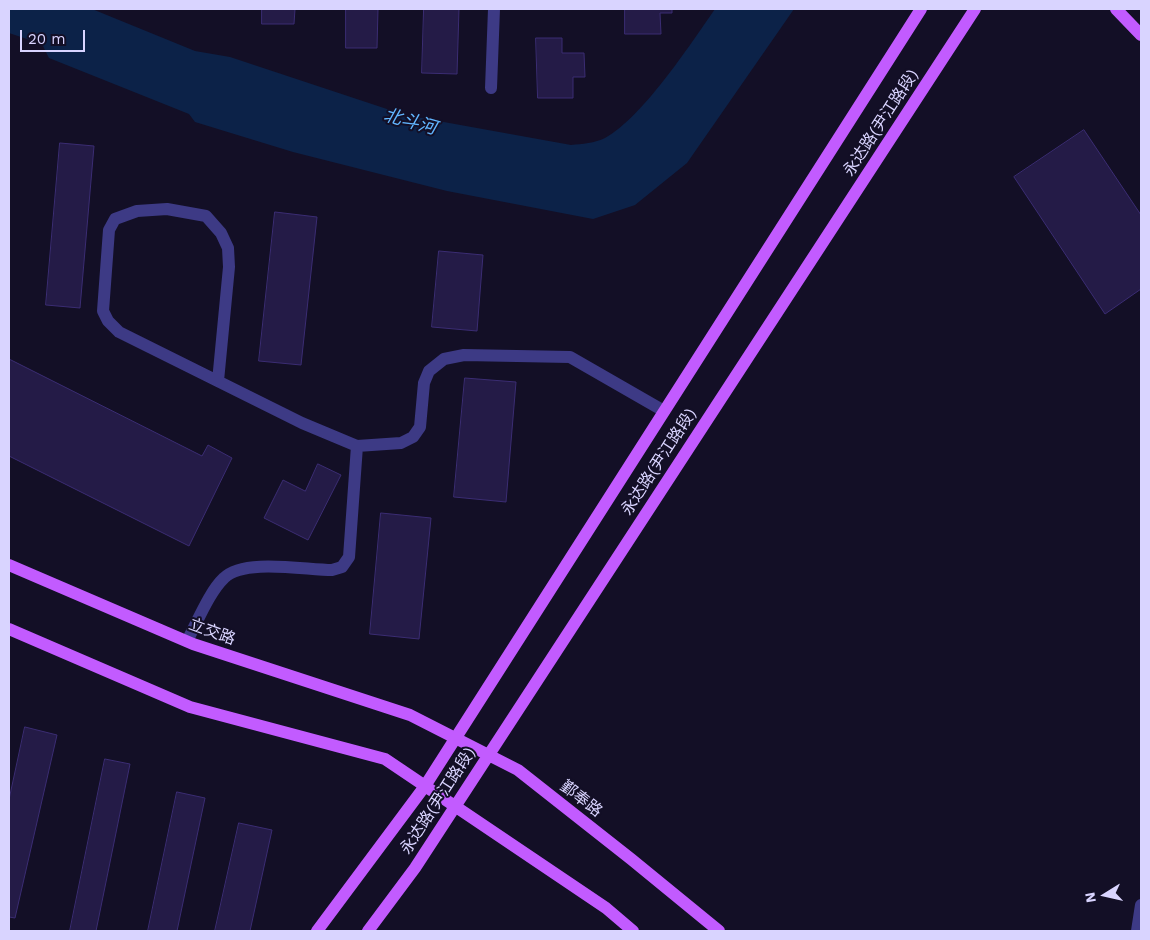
<!DOCTYPE html>
<meta charset="utf-8">
<style>
body{margin:0}
#map{position:relative;width:1150px;height:940px;overflow:hidden;background:#130f26;font-family:"Work Sans",sans-serif}
canvas{display:block}
.frame{position:absolute;inset:0;border:10px solid #d9d4ff;pointer-events:none}
.north{position:absolute;left:1080px;top:870px;width:50px;height:50px;-webkit-text-stroke:4px #130f26;paint-order:stroke;rotate:260deg;font-size:14px;font-weight:700;line-height:20px;text-align:center;color:#d9d4ff}
.north::after{content:'';display:block;margin:auto;width:18px;height:22px;background:#d9d4ff;clip-path:polygon(50% 0,100% 100%,50% 72%,0 100%)}
.scale{position:absolute;left:20px;top:30px;width:65px;height:22px;box-sizing:border-box;border:2px solid #d9d4ff;border-top:0;padding-left:6px;font-size:15px;line-height:18px;white-space:nowrap;color:#d9d4ff;-webkit-text-stroke:4px #130f26;paint-order:stroke}
</style>
<div id="map">
<canvas width="1150" height="940"></canvas>
<div class="frame"></div>
<div class="north">N</div>
<div class="scale">20 m</div>
</div>
<script>
const c = document.querySelector('canvas').getContext('2d');
c.lineJoin = 'round';
function fillPath(path, color) { c.fillStyle = color; c.fill(path, 'evenodd'); }
function stroke(path, color, width, dash) { c.strokeStyle = color; c.lineWidth = width; c.lineCap = dash ? 'butt' : 'round'; c.setLineDash(dash || []); c.stroke(path); }
function drawText(font, color, halo, rows, align = 'center') {
  c.font = font + ' "Work Sans","Noto Sans SC",sans-serif'; c.lineWidth = 4; c.setLineDash([]); c.textBaseline = 'middle'; c.strokeStyle = halo; c.fillStyle = color; for (const [text, x, y, turn = 0] of rows) {
    c.save(); c.translate(x, y); c.rotate((+turn || 0) * Math.PI / 180); c.textAlign = isNaN(turn) ? turn : align; if (halo) c.strokeText(text, 0, 0); c.fillText(text, 0, 0); c.restore();
  }
}
const water = new Path2D(`
 M 9,9 L 92,9 L 195,51 L 230,57 L 405,115 L 571,145 C 582,144 595,143 605,138 C 642,118 690,45 715,9 L 794,9 L 687,163 L 635,205 L 593,219 L 447,191 L 293,152 L 195,122 L 189,114 L 49,58 L 42,44 L 9,33 Z`);
const building = new Path2D(`
 M 262,9 L 295,9 L 294,24 L 262,24 Z
 M 346,9 L 378,9 L 377,48 L 346,48 Z
 M 424,9 L 459,9 L 457,74 L 422,73 Z
 M 625,9 L 672,9 L 672,13 L 660,13 L 661,34 L 625,34 Z
 M 536,38 L 562,38 L 562,53 L 584,53 L 585,77 L 573,77 L 573,98 L 538,98 Z
 M 1084,130 L 1141,215 L 1141,289 L 1105,314 L 1014,177 Z
 M 60,143 L 94,146 L 80,308 L 46,305 Z
 M 275,212 L 317,217 L 301,365 L 259,361 Z
 M 439,251 L 483,255 L 477,331 L 432,327 Z
 M 9,359 L 202,456 L 208,445 L 232,458 L 189,546 L 9,456 Z
 M 465,378 L 516,382 L 506,502 L 454,497 Z
 M 318,464 L 341,475 L 308,540 L 264,518 L 283,480 L 305,491 Z
 M 381,513 L 431,518 L 419,639 L 370,634 Z
 M 25,727 L 57,735 L 15,918 L 9,917 L 9,800 Z
 M 105,759 L 130,764 L 96,931 L 70,931 Z
 M 177,792 L 205,798 L 177,931 L 148,931 Z
 M 239,823 L 272,830 L 250,931 L 215,931 Z`);
const minor = new Path2D(`
 M 491,88 L 494,9
 M 218,381 L 229,267 L 228,248 L 221,233 L 206,216 L 167,209 L 137,211 L 115,219 L 109,230 L 103,311 L 108,321 L 119,332 L 302,423 L 357,446 L 401,443 L 413,437 L 420,427 L 424,383 L 429,371 L 444,359 L 464,355 L 570,357 L 664,411
 M 187,641 C 197,623 209,592 224,578 C 244,558 305,570 332,570 L 342,567 L 349,557 L 357,446
 M 1137,931 L 1141,905`);
const major = new Path2D(`
 M 1116,9 L 1141,35
 M 9,565 L 193,644 L 410,715 L 518,770 L 631,859 L 719,931
 M 9,629 L 190,707 L 385,759 L 606,908 L 633,931
 M 317,931 L 425,786 L 921,9
 M 368,931 L 415,868 L 975,9`);
const streetNames = [
 ["永达路(尹江路段)",881,123,-57],
 ["永达路(尹江路段)",659,462,-57],
 ["立交路",212,632,20],
 ["鄞奉路",581,799,38],
 ["永达路(尹江路段)",438,801,-57]
];
const waterNames = [
 ["北斗河",410,122,15]
];
fillPath(water, '#0c2248');
fillPath(building, '#241b47');
stroke(building, '#3b2d73', 1);
stroke(minor, '#3d3a85', 12);
stroke(major, '#c25bff', 12);
drawText('16px', '#d9d4ff', '#130f26', streetNames);
drawText('italic 18px', '#62b6ff', '#130f26', waterNames);
</script>
